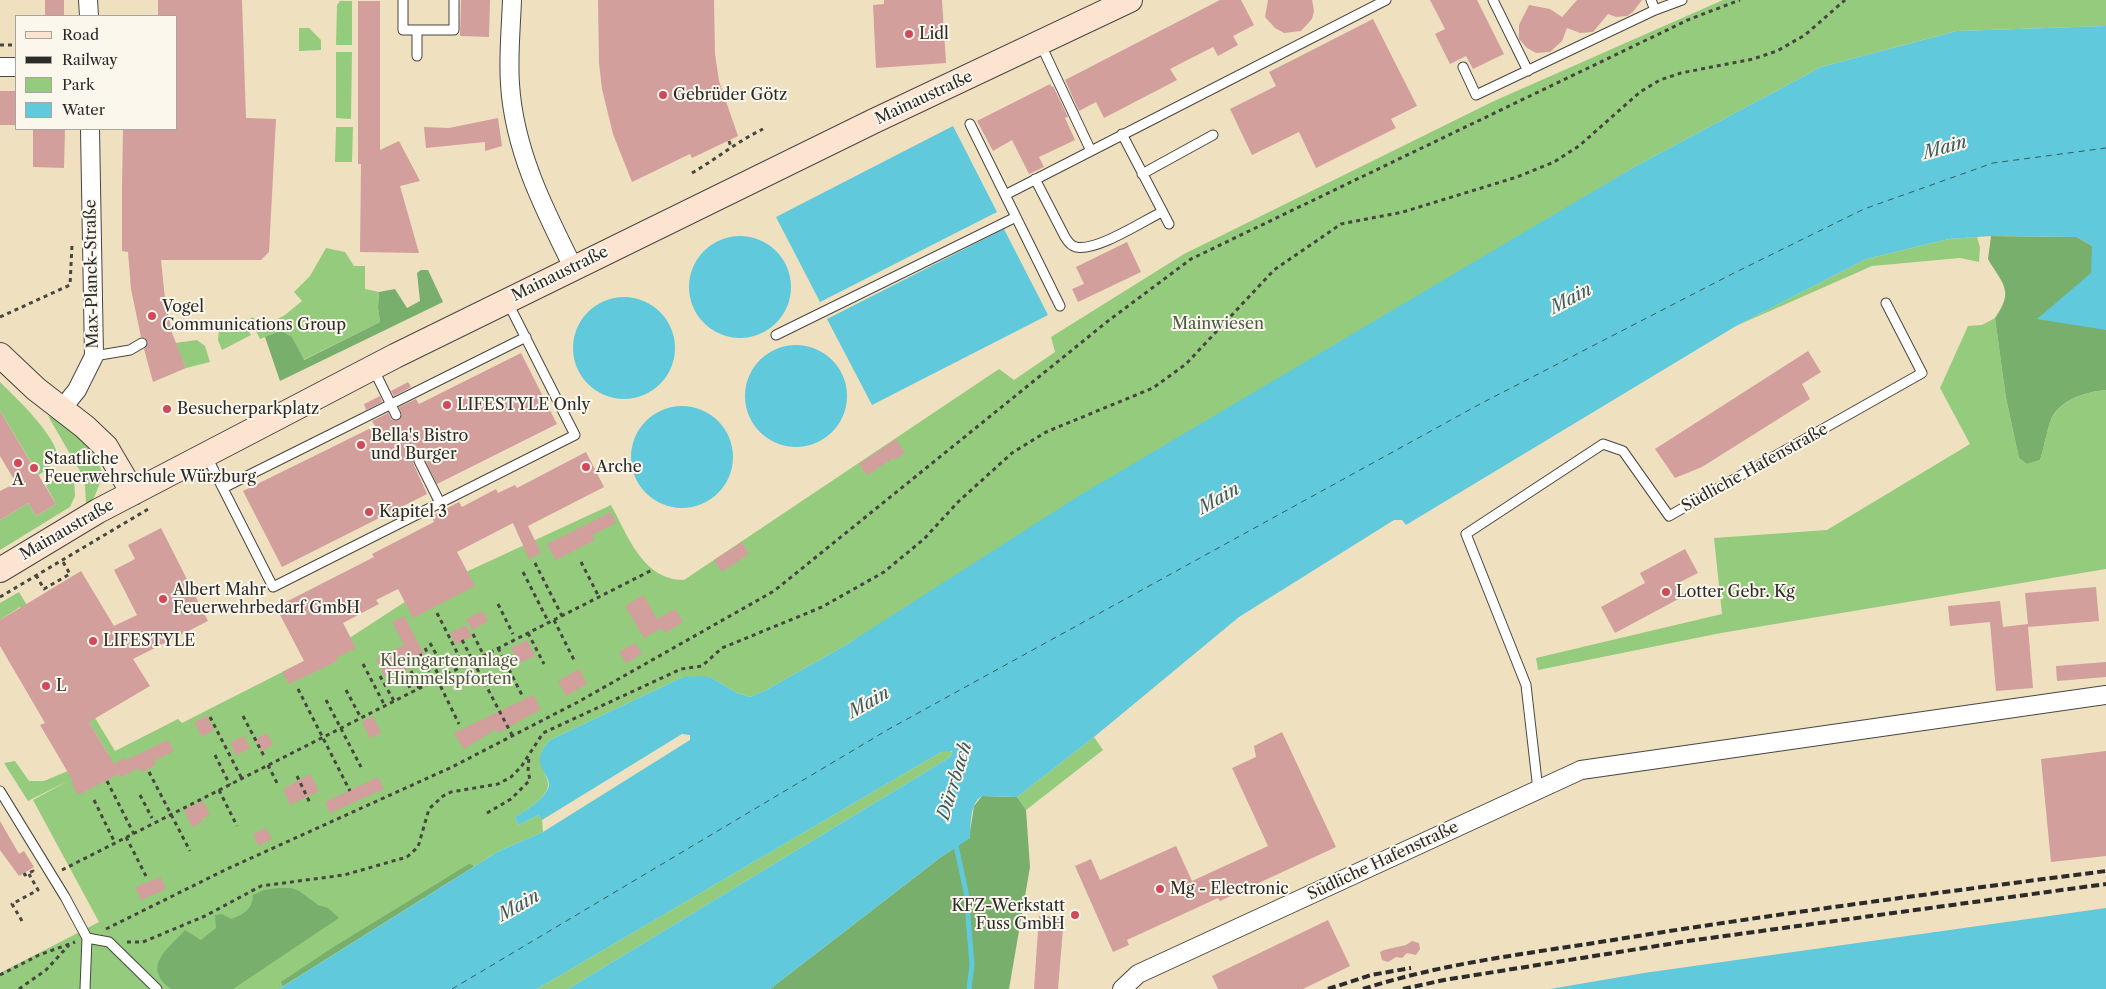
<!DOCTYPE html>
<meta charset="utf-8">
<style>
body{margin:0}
#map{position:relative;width:2106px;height:989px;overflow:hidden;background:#efe0c0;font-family:"Libre Caslon Text",serif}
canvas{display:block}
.legend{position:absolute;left:15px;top:15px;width:162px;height:115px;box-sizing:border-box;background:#fbf7ec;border:1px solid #a8a59f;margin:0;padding:6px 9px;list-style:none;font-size:15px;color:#2b2b2b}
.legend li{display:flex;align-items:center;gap:10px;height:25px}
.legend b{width:25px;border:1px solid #a8a59f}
</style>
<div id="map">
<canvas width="2106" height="989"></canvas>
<ul class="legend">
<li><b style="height:6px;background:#fde4d1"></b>Road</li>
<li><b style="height:6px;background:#2b2b2b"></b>Railway</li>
<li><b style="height:14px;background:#95cb7d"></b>Park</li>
<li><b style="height:14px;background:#60c9dc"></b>Water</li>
</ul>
</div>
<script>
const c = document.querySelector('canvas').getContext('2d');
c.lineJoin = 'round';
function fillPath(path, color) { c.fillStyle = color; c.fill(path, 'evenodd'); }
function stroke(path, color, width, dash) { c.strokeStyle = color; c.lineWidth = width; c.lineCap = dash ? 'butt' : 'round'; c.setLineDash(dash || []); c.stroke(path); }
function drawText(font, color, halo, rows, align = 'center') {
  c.font = font + ' "Libre Caslon Text",serif'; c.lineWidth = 4; c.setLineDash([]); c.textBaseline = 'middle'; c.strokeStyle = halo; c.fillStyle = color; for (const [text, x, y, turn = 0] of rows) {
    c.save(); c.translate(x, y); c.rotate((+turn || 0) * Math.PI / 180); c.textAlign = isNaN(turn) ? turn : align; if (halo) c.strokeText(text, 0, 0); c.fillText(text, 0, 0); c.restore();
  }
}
const green = new Path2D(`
 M 1723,0 L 2106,0 L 2106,26 L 1957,31 L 1821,67 L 1636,166 L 846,645 L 766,690 L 750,697 L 737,693 L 712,678 L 683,677 L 550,740 C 527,762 554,776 547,790 C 541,802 526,810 515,817 L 518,825 L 539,815 L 542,820 L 543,832 L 499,851 L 279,989 L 0,989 L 0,973 L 99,922 L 33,800 L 68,781 L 28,801 L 4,763 L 15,761 L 29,781 L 44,781 L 108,754 L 20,607 L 0,620 L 0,603 L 19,592 L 115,751 L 178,719 L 182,723 L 351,637 L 414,596 L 611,505 C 628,536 643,580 684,580 L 999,369 L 1014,380 L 1055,352 L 1051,337 L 1184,254 L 1494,101 Z
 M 340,1 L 352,1 L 352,45 L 336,45 L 337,5 Z
 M 299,28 L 309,28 L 321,40 L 321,50 L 299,51 Z
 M 336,52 L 352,52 L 351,119 L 336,118 Z
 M 336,127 L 353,127 L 352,162 L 335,162 Z
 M 1977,237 L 1980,247 L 1979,262 L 1960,258 L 1872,266 L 1736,326 L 1866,259 L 1949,239 Z
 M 326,248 L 345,252 L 354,266 L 365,266 L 365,289 L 379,292 L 378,307 L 380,322 L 303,360 L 292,337 L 265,337 L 260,339 L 250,319 L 253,317 L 260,329 L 285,315 L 302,301 L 294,292 L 310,276 Z
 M 1995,318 L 2006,398 L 2019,458 L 2027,464 L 2040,460 C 2044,448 2046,434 2050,422 C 2059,400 2085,392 2106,390 L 2106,569 L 1721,633 L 1538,670 L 1536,658 L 1722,614 L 1714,538 L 1827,530 L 1970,444 L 1940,388 L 1968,326 L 1982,325 Z
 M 243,321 L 251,335 L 222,350 L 218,340 L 219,328 Z
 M 197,340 L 205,346 L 210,362 L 186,368 L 175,343 Z
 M 0,382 C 19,401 54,433 59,459 L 39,475 L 0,411 Z
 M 48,416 C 75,426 95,448 103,475 L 94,498 L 86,504 L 85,485 L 80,471 Z
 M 59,476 L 74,479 L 75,496 L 70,507 L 0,550 L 0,520 L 28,503 L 36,516 L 56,504 L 46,486 Z
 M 1094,737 L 1103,750 L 1026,810 L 1017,797 Z
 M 948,750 L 952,752 L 951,756 L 947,759 L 568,989 L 537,989 L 941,752 Z`);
const forest = new Path2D(`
 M 1991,236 L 2077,237 L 2092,246 L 2106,320 L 2106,390 C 2085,392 2058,400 2050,422 C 2046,434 2044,448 2040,460 L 2027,464 L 2019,458 L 2006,398 L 1995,318 C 2015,290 2002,284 1988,259 Z
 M 421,270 L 428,270 L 443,302 L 280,381 L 265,337 L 281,331 L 292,337 L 304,360 L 380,322 L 378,307 L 379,292 L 395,289 L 407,308 L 420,301 L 417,273 Z
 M 982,796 L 1017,797 L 1026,810 L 1030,867 L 1009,989 L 770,989 L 941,857 L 969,838 L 974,806 Z
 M 469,864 L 473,865 L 473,867 L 283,986 L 281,982 L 332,948 Z
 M 278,888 L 291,888 L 299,891 L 318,905 L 328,908 L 339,918 L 233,989 L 171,989 C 140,966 170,948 185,930 L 201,940 L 216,928 L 215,915 L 222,914 L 231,919 C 243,915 253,909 253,895 L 264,890 Z`);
const water = new Path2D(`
 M 2106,26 L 2106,330 L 2037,319 L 2091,273 L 2092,246 L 2077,237 L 1991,236 L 1949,239 L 1866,259 L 1736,326 L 1406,525 L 1402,520 L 1394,520 L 1239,617 L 1094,737 L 1017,797 L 982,796 C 969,804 971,825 970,838 L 941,857 L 770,989 L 568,989 L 947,759 L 951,756 L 952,751 L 941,752 L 537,989 L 279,989 L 499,851 L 543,832 L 690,740 L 690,735 L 682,734 L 542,820 L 539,815 L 518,825 L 515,817 C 526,810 541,802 548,789 C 555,775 525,765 550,740 L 683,677 L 702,676 L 712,678 L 737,693 L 750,697 L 766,690 L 846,645 L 1077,497 L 1636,166 L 1821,67 L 1957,31 Z
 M 953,126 L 997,212 L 820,302 L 776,217 Z
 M 1004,229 L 1048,315 L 872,405 L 827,319 Z
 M689 287a51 51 0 1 1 102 0a51 51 0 1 1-102 0Z
 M573 348a51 51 0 1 1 102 0a51 51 0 1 1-102 0Z
 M745 396a51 51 0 1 1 102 0a51 51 0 1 1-102 0Z
 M631 457a51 51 0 1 1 102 0a51 51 0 1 1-102 0Z
 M 2106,908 L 2106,989 L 1550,989 L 1644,973 Z`);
const stream = new Path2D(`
 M 955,841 L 966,892 L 972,965 L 969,989`);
const ferry = new Path2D(`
 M 452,989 L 889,729 L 1480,404 L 1732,274 L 1864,209 L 1993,163 L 2106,148`);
const building = new Path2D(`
 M 45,0 L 64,0 L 64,16 L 45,16 Z
 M 158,0 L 242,0 L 246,118 L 276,119 L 269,252 L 261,260 L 161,260 L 165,299 L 172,333 L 186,368 L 153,382 L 144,349 L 148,342 L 145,338 L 141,337 L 131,289 L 128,252 L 122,251 L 122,187 L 123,129 L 176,129 L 176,16 L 158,16 Z
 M 461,0 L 490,0 L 489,37 L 460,36 Z
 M 598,0 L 714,0 L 715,54 L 719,81 L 738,136 L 692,158 L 690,154 L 632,182 L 613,134 L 602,89 L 599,63 Z
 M 884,0 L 942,0 L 946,63 L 876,68 L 873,5 L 884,4 Z
 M 1220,0 L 1241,0 L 1254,25 L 1233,36 L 1238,45 L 1218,56 L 1213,47 L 1170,69 L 1177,80 L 1104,118 L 1096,102 L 1079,111 L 1065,80 Z
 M 1268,0 L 1312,0 L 1314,11 L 1312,19 L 1301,31 L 1284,33 L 1275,28 L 1265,17 Z
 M 1430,0 L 1477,0 L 1504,54 L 1473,69 L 1466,56 L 1450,64 L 1435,34 L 1445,29 Z
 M 1577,0 L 1642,0 L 1633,12 L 1627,16 L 1616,17 L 1608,14 L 1593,32 L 1580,33 L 1567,28 L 1562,41 L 1550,52 L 1536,53 L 1527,48 L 1519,39 L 1519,25 L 1529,5 L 1550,9 L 1562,17 Z
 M 358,1 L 380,1 L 380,150 L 399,141 L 420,181 L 400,186 L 419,253 L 360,252 L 361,164 L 358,164 Z
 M 1373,19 L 1417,106 L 1391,119 L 1396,128 L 1316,168 L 1299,132 L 1252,155 L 1230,109 L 1276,86 L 1269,72 Z
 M 1050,84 L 1052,87 L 1053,86 L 1068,117 L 1065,118 L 1075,140 L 1039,157 L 1044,167 L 1029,174 L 1012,140 L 993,151 L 977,121 Z
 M 0,91 L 16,91 L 16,125 L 0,125 Z
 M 498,118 L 502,146 L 485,151 L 485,142 L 426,148 L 424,127 L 449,128 Z
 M 33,129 L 65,129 L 64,168 L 33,167 Z
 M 1127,242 L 1141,272 L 1078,302 L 1072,289 L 1084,284 L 1076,267 Z
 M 1808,351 L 1821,372 L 1802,384 L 1810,399 L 1702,467 L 1675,478 L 1655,449 Z
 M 521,353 L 557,424 L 437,484 L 424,458 L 420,455 L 416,456 L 413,463 L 427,494 L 282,567 L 243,491 L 375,426 L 372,421 L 388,413 L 392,420 L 398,421 L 402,415 L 399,407 L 416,399 L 419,404 Z
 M 408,382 L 411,387 L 394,396 L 391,391 Z
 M 380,396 L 382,402 L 366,410 L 364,404 Z
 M 0,411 L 56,504 L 36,516 L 28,503 L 0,520 L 0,491 L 16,483 L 0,456 Z
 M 896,439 L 905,453 L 895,460 L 893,458 L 867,475 L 859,464 Z
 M 586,452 L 604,487 L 528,526 L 541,553 L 529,559 L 513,523 L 457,552 L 475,586 L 413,618 L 398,589 L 376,600 L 379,604 L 343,623 L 356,648 L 336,658 L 338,661 L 289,684 L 282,672 L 304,661 L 276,607 L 374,557 L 372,554 L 434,522 L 432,516 L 459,502 L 462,507 L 496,489 L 498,493 L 515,485 L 517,488 Z
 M 611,512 L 616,523 L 592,535 L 595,540 L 556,560 L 547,544 Z
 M 161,528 L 208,621 L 133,659 L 150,686 L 89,722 L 114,764 L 125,758 L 126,760 L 168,740 L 174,751 L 154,761 L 156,765 L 142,772 L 139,768 L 121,777 L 119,774 L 78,795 L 71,782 L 73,781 L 40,725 L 45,723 L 0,646 L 0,620 L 81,571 L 114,626 L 137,615 L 114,570 L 135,559 L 128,545 Z
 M 742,542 L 749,554 L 722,572 L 714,560 Z
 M 1685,549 L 1698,573 L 1678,583 L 1684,596 L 1615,633 L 1601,607 L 1645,583 L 1640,573 Z
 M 2096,587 L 2099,621 L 2028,627 L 2033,688 L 1996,691 L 1990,622 L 1950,626 L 1948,606 L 2000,601 L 2003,627 L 2028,624 L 2025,593 Z
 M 643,595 L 657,619 L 675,609 L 683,622 L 665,633 L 662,628 L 644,638 L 625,606 Z
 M 483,611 L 488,621 L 472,630 L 466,619 Z
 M 404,616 L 426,658 L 405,671 L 403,668 L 385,677 L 376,659 L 404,645 L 392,622 Z
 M 466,625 L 472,636 L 456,644 L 450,633 Z
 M 527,640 L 535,656 L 519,663 L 511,648 Z
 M 635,643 L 642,654 L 626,663 L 619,652 Z
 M 2106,662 L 2106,677 L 2057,681 L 2056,666 Z
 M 579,669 L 587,684 L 566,696 L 558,681 Z
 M 533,695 L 541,709 L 498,733 L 496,729 L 464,749 L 454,733 Z
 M 207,716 L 214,730 L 202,737 L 194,722 Z
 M 373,716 L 381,733 L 370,738 L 362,722 Z
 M 1282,732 L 1336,847 L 1220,901 L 1218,898 L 1127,940 L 1129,945 L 1113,952 L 1075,866 L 1091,859 L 1100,880 L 1176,846 L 1192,881 L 1268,846 L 1232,768 L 1256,757 L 1254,746 Z
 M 267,733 L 273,745 L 261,751 L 255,739 Z
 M 244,736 L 250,748 L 236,755 L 230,743 Z
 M 2106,751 L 2106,856 L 2051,862 L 2041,759 Z
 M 310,774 L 319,791 L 290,805 L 283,789 Z
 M 378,777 L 384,789 L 330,813 L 325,802 Z
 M 203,801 L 210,815 L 201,819 L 203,822 L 192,827 L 184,810 Z
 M 0,821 L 19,854 L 12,858 L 24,851 L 34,867 L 19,876 L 0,850 Z
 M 266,828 L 272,839 L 258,846 L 253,834 Z
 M 161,877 L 166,889 L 141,900 L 135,887 Z
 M 1039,916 L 1064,917 L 1058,989 L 1034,989 Z
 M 1328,920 L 1350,966 L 1303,989 L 1218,989 L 1212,976 Z
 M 1412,941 L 1419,943 L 1420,949 L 1416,955 L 1407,953 L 1402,958 L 1396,957 L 1388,962 L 1382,960 L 1380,952 L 1384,950 L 1406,945 Z`);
const path = new Path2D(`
 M 0,45 L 16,45
 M 729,141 L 731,147
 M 692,173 C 716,159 738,141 763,129
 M 0,317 L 70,285 L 72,245
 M 581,562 L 599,597
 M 535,563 L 562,616
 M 523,572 L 549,623
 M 36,575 L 44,589 L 70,574 L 62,560
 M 0,597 L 150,508
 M 498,604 L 513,634
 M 437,613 L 464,666
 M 554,620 L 574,660
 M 528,633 L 544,664
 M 473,634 L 484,656
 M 462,640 L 512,735
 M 430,643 L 447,674
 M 425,648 L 440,678
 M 498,648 L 523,697
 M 420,654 L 434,681
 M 363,664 L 385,706
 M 401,670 L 412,692
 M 411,671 L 419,688
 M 380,676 L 394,701
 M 437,679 L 459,724
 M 298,689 L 350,791
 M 346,690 L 361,718
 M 326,700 L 361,767
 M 243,716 L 264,756
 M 210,717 L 242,779
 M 215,755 L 230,785
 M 268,765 L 277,783
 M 149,772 L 190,851
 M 297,776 L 310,803
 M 107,781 L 134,834
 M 219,790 L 237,826
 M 140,795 L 152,818
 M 94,800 L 115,843
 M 487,813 L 511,799 L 530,780 L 528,771 L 529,756
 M 126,837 L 146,876
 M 62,870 L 652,570
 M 24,873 L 25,875 L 33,871 L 34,873
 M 22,921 L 12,904 L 38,890 L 29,874
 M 106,929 L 227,869 L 452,767 L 578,702 L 774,591 L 1108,321 L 1191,259 L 1690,19 L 1740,0
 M 127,942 L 143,942 L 205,916 L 261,886 L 344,875 L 407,857 L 418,847 L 429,809 L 443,796 L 451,792 L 498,784 L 511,777 L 521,767 L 543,733 L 681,669 L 702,666 L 722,648 L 822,607 L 884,572 L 924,539 L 958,502 L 1012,453 L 1046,432 L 1153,388 L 1186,364 L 1274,270 L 1341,224 L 1403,212 L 1517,177 L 1554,162 L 1579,146 L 1640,92 L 1660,80 L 1681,73 L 1753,59 L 1777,51 L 1805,35 L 1845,0
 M 0,975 L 39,955 L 75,942
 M 19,989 L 46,970 L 69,945`);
const lane = new Path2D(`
 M 403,0 L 403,30 L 454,30 L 454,0
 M 1493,0 L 1528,71
 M 1655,10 L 1682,0
 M 417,30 L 417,56
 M 1040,43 L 1091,151
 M 1463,67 L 1476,95 L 1655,10 L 1651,0
 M 970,124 L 1060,306
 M 1122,134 L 1169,224
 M 1142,174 L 1213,135
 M 1035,179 L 1065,237 C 1068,242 1071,246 1076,247 C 1096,252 1143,221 1162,212
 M 1005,195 L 1386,0
 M 776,335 L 1016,217
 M 94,356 L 130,350 L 142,343
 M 373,368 L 396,415
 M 206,455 L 273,587 L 575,435 L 508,303
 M 419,461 L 440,503
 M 223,488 L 526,337
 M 1538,790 L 1526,685 L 1466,534 L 1603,444 L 1623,451 L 1669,516 L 1922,373 L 1886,303
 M 0,791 L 65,897 L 87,938 L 85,989
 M 87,938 L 109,942 L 157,989`);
const street = new Path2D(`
 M 88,0 L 89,16
 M 512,0 C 511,28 508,57 510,84 C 514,150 544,209 573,267
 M 0,67 L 16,67
 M 61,410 L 77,390 L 94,356 L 90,129
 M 1122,989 L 1138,974 L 1581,770 L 2106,695`);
const secondary = new Path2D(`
 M 0,355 L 36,389 L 85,427 L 106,447 L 133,493
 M 0,570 L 98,511 L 395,356 L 874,121 L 1130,0`);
const rail = new Path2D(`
 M 1328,989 L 1371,975 L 1411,968
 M 1363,989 C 1446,962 1534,953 1619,939 C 1781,913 1943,892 2106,871
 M 1403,989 L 1444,980 L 1688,941 L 2106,884`);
const markers = [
 [909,34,5,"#d1495b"],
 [663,95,5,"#d1495b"],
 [152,316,5,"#d1495b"],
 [447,405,5,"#d1495b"],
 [167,409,5,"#d1495b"],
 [361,445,5,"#d1495b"],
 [18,463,5,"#d1495b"],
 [586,467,5,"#d1495b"],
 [34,468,5,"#d1495b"],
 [369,512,5,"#d1495b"],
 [1666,592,5,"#d1495b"],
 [163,599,5,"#d1495b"],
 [93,641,5,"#d1495b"],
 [46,686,5,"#d1495b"],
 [1160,889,5,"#d1495b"],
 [1075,915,5,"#d1495b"]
];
const poiNames = [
 ["Lidl",919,34],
 ["Gebrüder Götz",673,95],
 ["Vogel",162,307],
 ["Communications Group",162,325],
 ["LIFESTYLE Only",457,405],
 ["Besucherparkplatz",177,409],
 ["Bella's Bistro",371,436],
 ["und Burger",371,454],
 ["Staatliche",44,459],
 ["Feuerwehrschule Würzburg",44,477],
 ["Arche",596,467],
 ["A",18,480,"center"],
 ["Kapitel 3",379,512],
 ["Albert Mahr",173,590],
 ["Feuerwehrbedarf GmbH",173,608],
 ["Lotter Gebr. Kg",1676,592],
 ["LIFESTYLE",103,641],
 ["L",56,686],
 ["Mg - Electronic",1170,889],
 ["KFZ-Werkstatt",1065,906,"right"],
 ["Fuss GmbH",1065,924,"right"]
];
const streetNames = [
 ["Mainaustraße",924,98,-25],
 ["Max-Planck-Straße",92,274,-91],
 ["Mainaustraße",560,274,-26],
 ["Südliche Hafenstraße",1755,468,-29],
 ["Mainaustraße",67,530,-30],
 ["Südliche Hafenstraße",1383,861,-25]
];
const parkNames = [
 ["Mainwiesen",1218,324],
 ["Kleingartenanlage",449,661],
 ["Himmelspforten",449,679]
];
const waterNames = [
 ["Main",1945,148,-16],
 ["Main",1571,299,-28],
 ["Main",1219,499,-30],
 ["Main",869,703,-30],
 ["Dürrbach",955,781,-73],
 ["Main",519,906,-30]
];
fillPath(green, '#95cb7d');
fillPath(forest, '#78af6c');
fillPath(water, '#60c9dc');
stroke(stream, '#60c9dc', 5);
stroke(ferry, '#3b5a60', 1, [6, 5]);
fillPath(building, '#d29f9d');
stroke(lane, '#484641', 11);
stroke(street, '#484641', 20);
stroke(secondary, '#484641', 26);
stroke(path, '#484641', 3, [4, 4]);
stroke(lane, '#fff', 9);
stroke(street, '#fff', 18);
stroke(secondary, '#fde4d1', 24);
stroke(rail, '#2b2b2b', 4, [8, 4]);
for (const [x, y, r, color] of markers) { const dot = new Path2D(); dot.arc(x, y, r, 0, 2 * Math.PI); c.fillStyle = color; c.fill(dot); stroke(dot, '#fbf7ec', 2); }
drawText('16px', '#2b2b2b', '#fbf7ec', poiNames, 'left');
drawText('16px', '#2b2b2b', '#fbf7ec', streetNames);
drawText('16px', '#4b5b44', '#fbf7ec', parkNames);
drawText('italic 18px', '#3b5a60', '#fbf7ec', waterNames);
</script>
